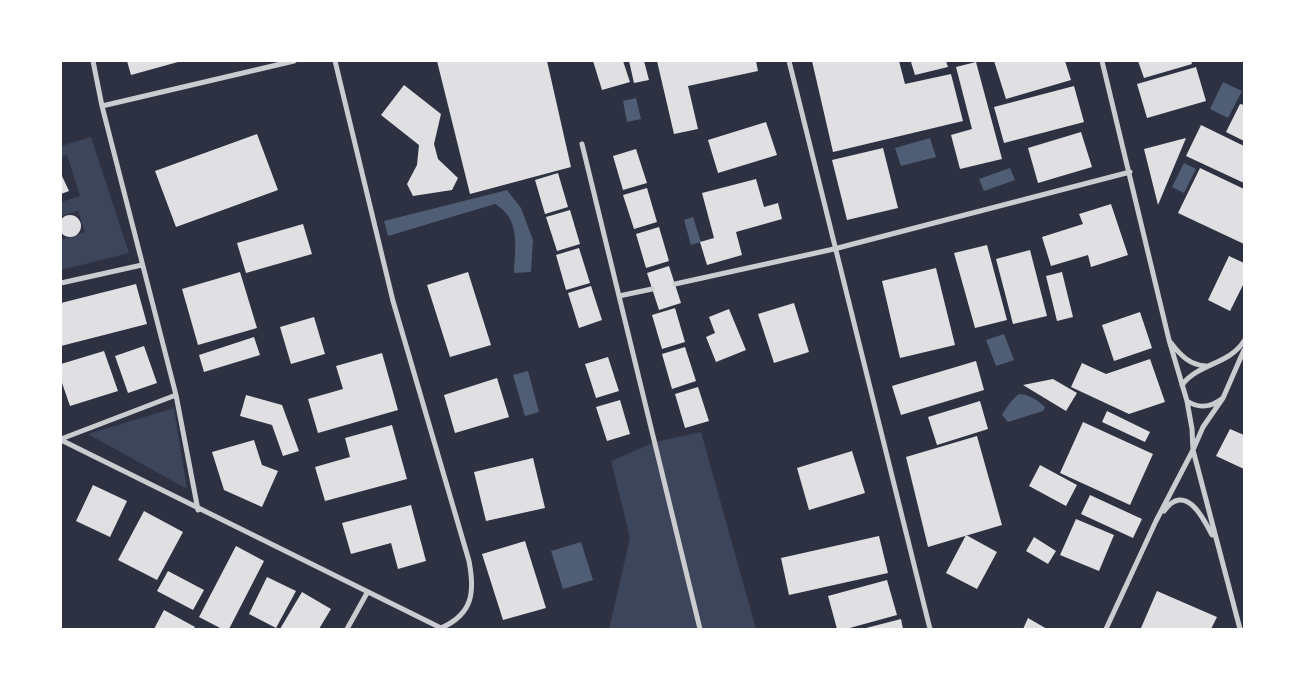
<!DOCTYPE html>
<style>
body{margin:0}
#map{position:relative;width:1305px;height:690px;overflow:hidden;background:#2d3142;font-family:Georgia,serif}
canvas{display:block}
.frame{position:absolute;inset:0;border:62px solid #fff;pointer-events:none}
</style>
<div id="map">
<canvas width="1305" height="690"></canvas>
<div class="frame"></div>
</div>
<script>
const c = document.querySelector('canvas').getContext('2d');
c.lineJoin = 'round';
function fillPath(path, color) { c.fillStyle = color; c.fill(path, 'evenodd'); }
function stroke(path, color, width, dash) { c.strokeStyle = color; c.lineWidth = width; c.lineCap = dash ? 'butt' : 'round'; c.setLineDash(dash || []); c.stroke(path); }
const green = new Path2D(`
 M 91,137 L 129,253 L 61,270 L 61,240 L 85,232 L 78,211 L 61,216 L 61,202 L 80,196 L 67,155 L 61,156 L 61,146 Z
 M 174,408 L 187,489 L 88,434 Z
 M 701,432 L 756,629 L 609,629 L 630,538 L 611,461 L 655,442 Z`);
const water = new Path2D(`
 M 1223,82 L 1242,91 L 1228,118 L 1210,109 Z
 M 636,98 L 641,119 L 627,122 L 623,101 Z
 M 930,138 L 936,157 L 901,166 L 895,148 Z
 M 1184,163 L 1196,169 L 1184,193 L 1172,187 Z
 M 1010,168 L 1015,180 L 984,191 L 979,179 Z
 M 507,190 L 521,208 L 533,240 L 531,272 L 514,273 C 515,247 521,219 495,204 L 388,236 L 384,221 Z
 M 693,217 L 701,242 L 691,245 L 684,220 Z
 M 1004,334 L 1014,360 L 996,366 L 986,340 Z
 M 528,371 L 539,412 L 525,416 L 513,375 Z
 M 1019,394 C 1030,395 1036,399 1045,407 L 1043,411 L 1008,422 L 1002,415 C 1006,408 1012,399 1019,394 Z
 M 581,542 L 593,580 L 563,589 L 551,551 Z`);
const building = new Path2D(`
 M 127,61 L 178,61 L 178,62 L 131,75 Z
 M 437,61 L 547,61 L 571,167 L 470,194 Z
 M 593,61 L 623,61 L 630,82 L 602,90 Z
 M 629,61 L 644,61 L 649,80 L 634,83 Z
 M 657,61 L 756,61 L 758,71 L 688,86 L 698,129 L 674,134 Z
 M 812,61 L 899,61 L 905,84 L 951,74 L 963,121 L 833,152 Z
 M 915,61 L 946,61 L 948,67 L 915,75 L 911,62 Z
 M 994,61 L 1065,61 L 1071,80 L 1006,99 Z
 M 1138,61 L 1191,61 L 1192,64 L 1144,78 Z
 M 976,62 L 1002,159 L 960,169 L 951,135 L 972,129 L 956,67 Z
 M 1196,67 L 1206,101 L 1147,118 L 1137,84 Z
 M 404,85 L 441,114 L 434,144 L 438,159 L 458,178 L 452,190 L 413,196 L 407,184 L 417,165 L 419,145 L 381,115 Z
 M 1074,86 L 1084,122 L 1004,143 L 994,107 Z
 M 1240,104 L 1244,105 L 1244,141 L 1226,132 Z
 M 766,122 L 777,155 L 718,173 L 708,140 Z
 M 1201,125 L 1244,146 L 1244,183 L 1186,156 Z
 M 1081,132 L 1092,167 L 1038,183 L 1028,148 Z
 M 257,134 L 278,190 L 176,227 L 155,171 Z
 M 1186,138 L 1158,205 L 1144,149 Z
 M 883,148 L 898,208 L 847,220 L 832,160 Z
 M 636,149 L 647,183 L 623,190 L 613,156 Z
 M 1200,168 L 1244,189 L 1244,244 L 1178,213 Z
 M 558,173 L 568,207 L 545,214 L 535,180 Z
 M 61,174 L 69,191 L 61,194 Z
 M 756,179 L 764,207 L 778,203 L 782,219 L 736,232 L 742,255 L 707,265 L 700,242 L 714,238 L 702,193 Z
 M 647,188 L 657,222 L 634,229 L 623,195 Z
 M 1111,204 L 1128,255 L 1091,267 L 1088,255 L 1051,266 L 1042,237 L 1083,224 L 1079,214 Z
 M 570,210 L 580,244 L 557,251 L 546,217 Z
 M59 226a11 11 0 1 1 22 0a11 11 0 1 1-22 0Z
 M 303,224 L 312,254 L 246,273 L 237,243 Z
 M 659,227 L 669,261 L 646,268 L 636,234 Z
 M 987,245 L 1007,320 L 975,328 L 954,253 Z
 M 579,248 L 590,283 L 566,290 L 556,255 Z
 M 1030,250 L 1047,316 L 1013,324 L 996,259 Z
 M 1229,256 L 1244,263 L 1244,283 L 1230,311 L 1208,300 Z
 M 669,266 L 681,303 L 659,310 L 647,273 Z
 M 936,268 L 955,345 L 900,358 L 882,281 Z
 M 240,272 L 257,328 L 198,345 L 182,289 Z
 M 468,272 L 491,345 L 450,357 L 427,285 Z
 M 1062,272 L 1073,317 L 1057,321 L 1046,276 Z
 M 136,284 L 147,324 L 61,346 L 61,303 Z
 M 591,286 L 602,320 L 579,328 L 568,293 Z
 M 794,303 L 809,352 L 774,363 L 758,314 Z
 M 675,308 L 685,342 L 662,349 L 652,315 Z
 M 729,309 L 746,350 L 716,362 L 706,337 L 715,333 L 709,317 Z
 M 1140,312 L 1152,348 L 1114,361 L 1102,325 Z
 M 314,317 L 325,354 L 291,364 L 280,327 Z
 M 254,337 L 260,355 L 204,372 L 199,355 Z
 M 144,346 L 157,383 L 128,393 L 115,356 Z
 M 685,347 L 696,381 L 672,389 L 662,354 Z
 M 104,351 L 118,391 L 70,406 L 61,380 L 61,364 Z
 M 382,353 L 398,410 L 318,433 L 308,399 L 343,389 L 336,366 Z
 M 608,357 L 619,391 L 596,398 L 585,364 Z
 M 1150,359 L 1165,402 L 1129,414 L 1071,387 L 1082,363 L 1106,374 Z
 M 976,361 L 984,390 L 901,415 L 892,386 Z
 M 497,378 L 509,417 L 455,433 L 444,395 Z
 M 1053,379 L 1077,393 L 1066,411 L 1023,385 Z
 M 698,387 L 709,421 L 685,428 L 675,394 Z
 M 246,395 L 282,405 L 299,451 L 283,456 L 272,425 L 240,416 Z
 M 620,400 L 630,434 L 607,441 L 596,407 Z
 M 980,401 L 988,429 L 937,445 L 928,417 Z
 M 1107,411 L 1150,432 L 1145,442 L 1102,422 Z
 M 1083,422 L 1153,454 L 1130,505 L 1060,473 Z
 M 392,425 L 407,479 L 325,501 L 315,467 L 350,457 L 345,438 Z
 M 1230,429 L 1244,435 L 1244,469 L 1216,456 Z
 M 977,436 L 1002,525 L 928,547 L 906,457 Z
 M 254,440 L 262,465 L 278,471 L 262,507 L 224,490 L 212,452 Z
 M 852,451 L 865,493 L 809,510 L 797,468 Z
 M 533,458 L 545,508 L 486,521 L 474,472 Z
 M 1040,465 L 1077,485 L 1066,506 L 1029,486 Z
 M 93,485 L 127,501 L 110,537 L 76,521 Z
 M 1090,495 L 1142,519 L 1133,538 L 1081,514 Z
 M 411,505 L 426,561 L 398,569 L 391,543 L 351,554 L 342,523 Z
 M 144,511 L 183,532 L 157,580 L 118,560 Z
 M 1076,519 L 1114,535 L 1099,571 L 1060,555 Z
 M 966,535 L 997,552 L 977,589 L 946,573 Z
 M 879,536 L 888,573 L 789,595 L 781,558 Z
 M 1034,537 L 1056,551 L 1048,564 L 1026,551 Z
 M 525,541 L 546,608 L 503,620 L 482,554 Z
 M 236,546 L 264,561 L 229,629 L 222,629 L 199,617 Z
 M 168,571 L 204,590 L 193,610 L 157,591 Z
 M 267,577 L 296,591 L 276,628 L 249,614 Z
 M 887,580 L 897,615 L 846,629 L 837,629 L 828,596 Z
 M 1157,591 L 1217,617 L 1211,629 L 1141,628 Z
 M 302,592 L 331,609 L 319,629 L 280,629 Z
 M 164,610 L 195,627 L 194,629 L 154,629 Z
 M 1028,618 L 1047,629 L 1023,629 Z
 M 901,619 L 903,629 L 866,629 L 866,628 Z`);
const minor = new Path2D(`
 M 93,61 L 102,106 L 176,395 L 198,510
 M 789,61 L 930,629
 M 1102,61 L 1169,340 L 1187,401 L 1192,429 L 1193,450 L 1156,521 L 1106,629
 M 102,106 L 294,61
 M 582,144 L 700,629
 M 61,283 L 142,265
 M 675,284 L 834,249 L 1130,172
 M 619,296 L 652,289
 M 1171,343 C 1181,356 1190,365 1206,366
 M 1182,385 C 1198,363 1229,365 1244,341
 M 1223,398 L 1203,427 L 1193,450 L 1240,629
 M 1187,401 C 1199,409 1212,407 1223,398 L 1244,350
 M 61,439 L 176,395
 M 61,440 L 441,628 C 473,614 475,592 469,561 L 393,301 L 335,61
 M 1164,511 C 1185,482 1203,517 1212,535
 M 347,629 L 367,593`);
fillPath(green, '#3c4559');
fillPath(water, '#4f5d75');
fillPath(building, '#e0e0e3');
stroke(minor, '#caccd0', 5);
</script>
